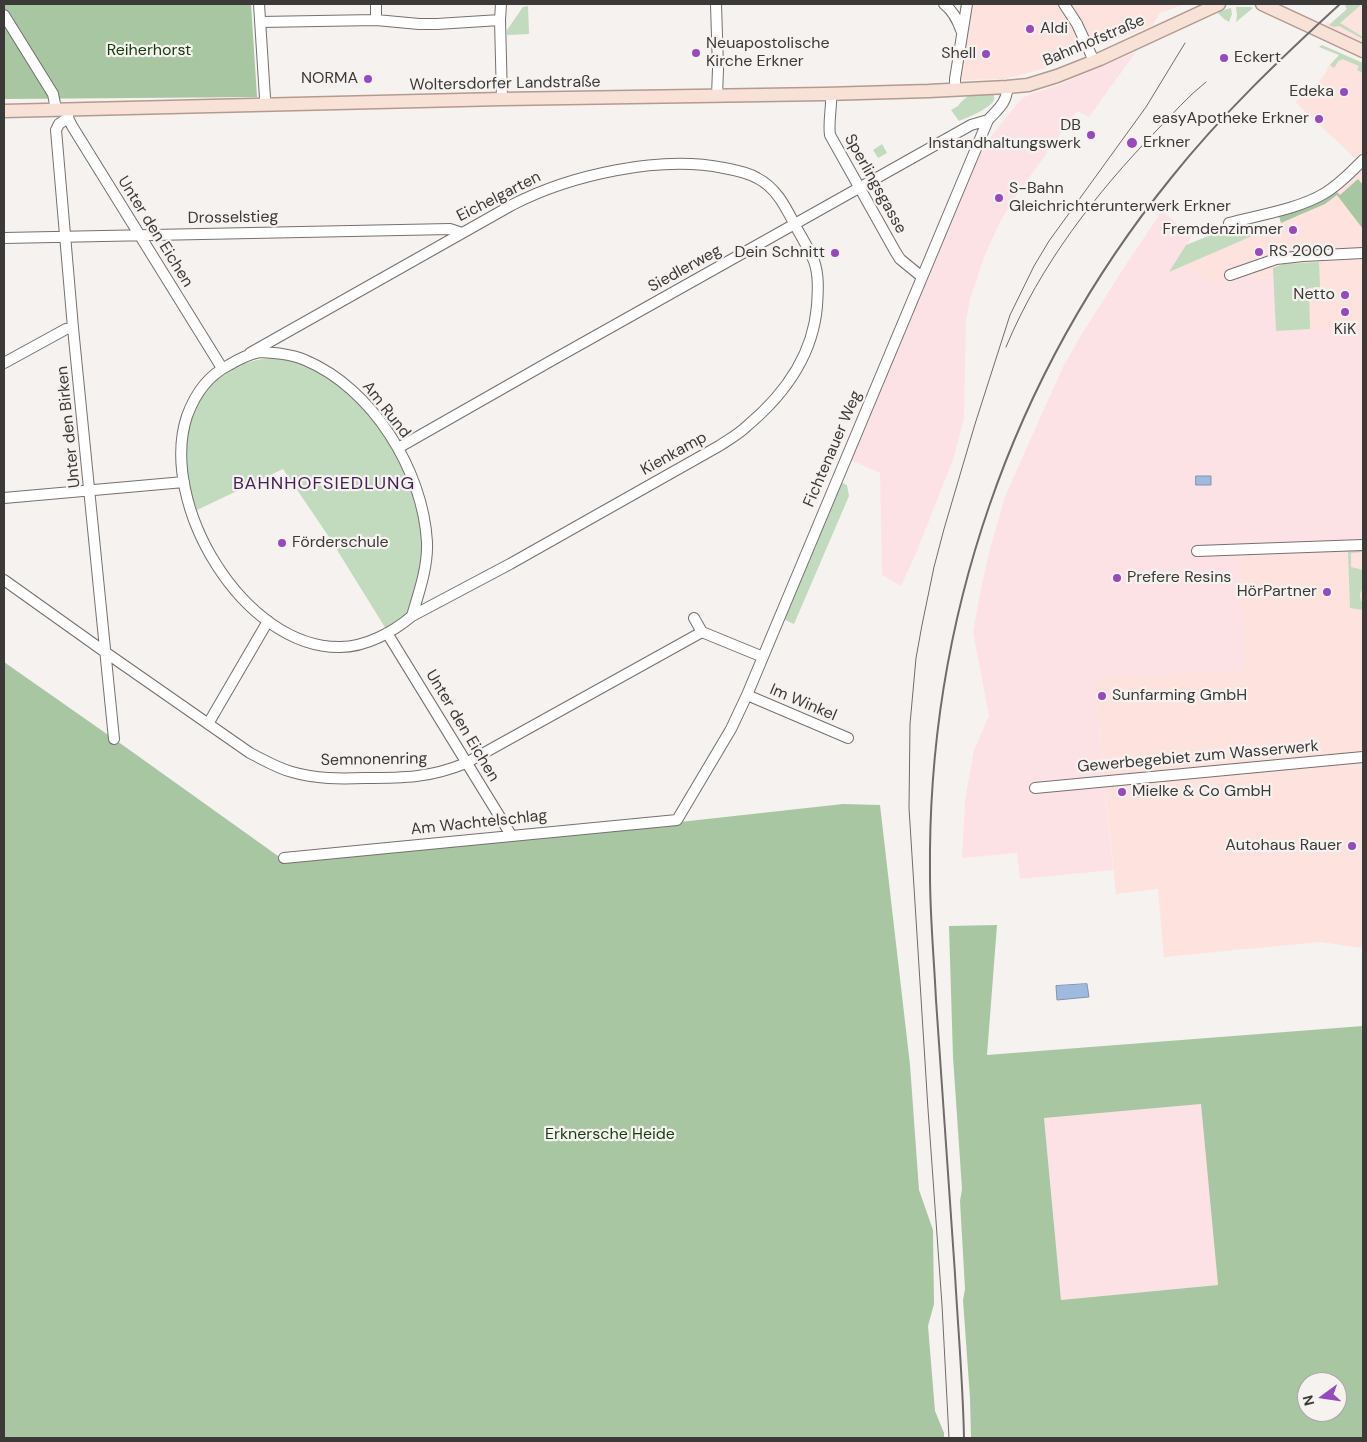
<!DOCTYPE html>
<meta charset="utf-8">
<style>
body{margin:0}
#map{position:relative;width:1367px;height:1442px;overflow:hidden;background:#f6f2f0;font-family:"DM Sans",sans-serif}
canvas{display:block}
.frame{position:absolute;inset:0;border:5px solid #3c3a39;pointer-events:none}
.north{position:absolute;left:1297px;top:1372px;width:50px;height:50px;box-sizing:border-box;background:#f6f2f0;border:1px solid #aca8a7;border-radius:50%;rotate:256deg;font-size:14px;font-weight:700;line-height:20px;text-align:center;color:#3c3a39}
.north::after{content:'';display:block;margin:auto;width:18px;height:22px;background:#974abc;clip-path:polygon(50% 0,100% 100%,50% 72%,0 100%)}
</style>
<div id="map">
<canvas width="1367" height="1442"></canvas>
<div class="frame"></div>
<div class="north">N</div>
</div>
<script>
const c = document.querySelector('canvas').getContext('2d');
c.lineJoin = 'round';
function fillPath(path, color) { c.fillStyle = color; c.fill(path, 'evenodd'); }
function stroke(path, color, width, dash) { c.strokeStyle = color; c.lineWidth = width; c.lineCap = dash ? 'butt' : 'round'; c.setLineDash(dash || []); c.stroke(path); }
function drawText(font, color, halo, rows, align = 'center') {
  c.font = font + ' "DM Sans",sans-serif'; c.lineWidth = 4.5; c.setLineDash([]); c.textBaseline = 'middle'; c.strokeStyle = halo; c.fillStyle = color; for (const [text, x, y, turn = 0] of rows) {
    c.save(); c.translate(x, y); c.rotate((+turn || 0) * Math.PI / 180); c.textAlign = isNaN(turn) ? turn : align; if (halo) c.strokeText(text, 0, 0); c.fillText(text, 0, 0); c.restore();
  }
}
const commercial = new Path2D(`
 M 971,4 L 1185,4 L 1160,13 L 1152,26 L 1105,43 L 1046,68 L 1004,79 L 961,80 L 959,72 Z
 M 1348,4 L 1363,4 L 1363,47 L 1322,27 L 1327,22 L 1330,24 L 1347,9 L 1345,6 Z
 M 1339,55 L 1363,66 L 1363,154 L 1357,160 L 1295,102 L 1318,83 L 1325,74 L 1328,67 Z
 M 1363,168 L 1363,327 L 1276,331 L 1273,277 L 1258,278 L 1253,274 L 1214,282 L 1184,265 L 1325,204 L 1337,195 L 1337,192 Z
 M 1363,545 L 1363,948 L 1320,942 L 1164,957 L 1158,889 L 1116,894 L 1094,678 L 1245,670 L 1240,550 Z`);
const industrial = new Path2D(`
 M 1136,52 L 1089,117 L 1077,111 L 1016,196 L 1000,222 L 985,255 L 970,299 L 966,321 L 964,418 L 954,457 L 917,551 L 901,586 L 882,575 L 880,473 L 848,459 L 976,155 L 1022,98 L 1034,93 L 1058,85 Z
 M 1162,211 L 1192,236 L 1170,271 L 1184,265 L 1214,282 L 1254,274 L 1258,278 L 1274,277 L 1276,330 L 1363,327 L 1363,545 L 1240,550 L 1246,670 L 1094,678 L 1113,870 L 1020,879 L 1017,853 L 962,858 L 965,800 L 974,750 L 989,716 L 973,632 L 982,584 L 990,549 L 1005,497 L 1022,458 L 1063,367 L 1080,337 L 1123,269 Z
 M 1201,1104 L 1218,1285 L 1061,1300 L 1044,1118 Z`);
const green = new Path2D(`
 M 1348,4 L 1362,4 L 1340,23 L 1363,37 L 1363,39 L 1339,26 L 1334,27 L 1329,25 L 1347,9 L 1345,6 Z
 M 528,6 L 529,34 L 507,35 L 507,30 L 523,7 Z
 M 1236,7 L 1251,7 L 1253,8 L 1236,22 L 1237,15 Z
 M 1231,8 L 1232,14 L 1229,22 L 1224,19 L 1218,13 L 1220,11 Z
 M 1322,45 L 1363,63 L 1363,73 L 1357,70 L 1359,66 L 1342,59 L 1340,61 L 1339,60 L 1334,68 L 1330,65 L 1339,55 L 1319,47 Z
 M 994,94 C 994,98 995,99 993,102 C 986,110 969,117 959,121 L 951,110 L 958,106 L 961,102 L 968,96 Z
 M 882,144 L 887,153 L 878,158 L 873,150 Z
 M 1248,220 L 1252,236 L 1169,272 L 1186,245 Z
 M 1319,262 L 1320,287 L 1309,288 L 1310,329 L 1276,331 L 1273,268 L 1284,264 Z
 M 273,358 C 300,361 324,371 345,389 C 350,393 354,398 358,403 C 391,438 418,486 422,534 C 424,551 421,567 417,584 C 414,594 412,607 405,615 C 400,621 392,624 386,629 L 329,537 L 283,469 L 197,510 C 194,501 190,492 189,484 C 178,420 202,363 273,358 Z
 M 840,482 L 847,485 L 849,496 L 794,624 L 783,619 Z
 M 1363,550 L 1363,552 L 1351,553 L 1351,567 L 1363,570 L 1363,588 L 1360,594 L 1361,601 L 1363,601 L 1363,610 L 1350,608 L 1348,552 Z`);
const forest = new Path2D(`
 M 4,4 L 251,4 L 257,97 L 4,99 Z
 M 1358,179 L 1363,185 L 1363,229 L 1337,195 L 1325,204 L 1281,223 L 1279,216 C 1301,210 1317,206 1337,192 L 1340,195 Z
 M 4,662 L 124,746 L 285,861 L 680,822 L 843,804 L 880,805 L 910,1065 L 919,1190 L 933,1230 L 934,1304 L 928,1326 L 935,1411 L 944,1433 L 944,1438 L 4,1438 Z
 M 997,925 L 987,1055 L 1363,1026 L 1363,1438 L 971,1438 L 970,1398 L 963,1300 L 965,1289 L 960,1201 L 962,1189 L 953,1057 L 949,926 ZM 1201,1104 L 1218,1285 L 1061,1300 L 1044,1118 ZM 1307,1382 L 1337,1382 L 1337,1412 L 1307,1412 Z`);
const water = new Path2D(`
 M 1196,476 L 1211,476 L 1211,485 L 1196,485 Z
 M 1087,984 L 1089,997 L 1057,1000 L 1056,986 Z`);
const minor = new Path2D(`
 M 259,4 L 265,98 L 264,105
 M 376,4 L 376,20
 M 501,4 L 500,20 L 502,99
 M 716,4 L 718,69 L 717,96
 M 944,4 C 953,11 957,19 961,30
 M 1064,4 L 1077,24 L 1094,61
 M 4,15 L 53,94 L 56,109
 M 260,22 L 376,20 L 419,24 L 437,24 L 500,20
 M 955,90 L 955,79 L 967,4
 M 831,94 C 832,108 828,121 830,135 L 895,251 L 900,259 L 922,277
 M 68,113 L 68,118 L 72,126 L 222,368
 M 68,118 L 59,124 L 56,130 L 73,328 L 114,739
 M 1229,223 C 1259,215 1299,209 1325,193 C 1340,184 1351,172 1363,160
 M 4,238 L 450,229 L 462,233
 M 1230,275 L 1276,259 L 1303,256 L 1363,253
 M 260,352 C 275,353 291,354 305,360 C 372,388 423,470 427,542 C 428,567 419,592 412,616 C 393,632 366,647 340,647 C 243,648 158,503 187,416 C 195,394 207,376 229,365 C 239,359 248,354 260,352 Z
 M 250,353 L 512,205 C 570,175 659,155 724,168 C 735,170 747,172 757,178 C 777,188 786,208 796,227 C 802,238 809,249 814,261 C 819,275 818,290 817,306 C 813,355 784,395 747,426 C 739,434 728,440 719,446 L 510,564 L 412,616
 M 4,363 L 66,329 L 73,328
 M 398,448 L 549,362 L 971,125 L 988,120
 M 4,498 L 184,482
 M 1197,551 L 1363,545
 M 4,580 L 105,652 L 250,753 C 264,760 277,768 292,772 C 316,779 340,779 365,778 C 403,778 430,778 466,763 L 702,632 L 763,657
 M 694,618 L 702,632
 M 387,633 L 511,835
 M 747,695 L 848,738
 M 208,724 L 268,621
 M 1035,788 L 1363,757
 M 284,858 L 677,820 L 731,729 L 747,695 L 988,120 C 997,110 1008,102 1007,87`);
const major = new Path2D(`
 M 1262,4 L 1363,51
 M 4,111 L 502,99 L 825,94 L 929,91 L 1007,87 L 1028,85 L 1057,76 L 1100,59 L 1219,4`);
const tram = new Path2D(`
 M 1006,347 C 1040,265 1096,193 1157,130 C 1173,114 1188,96 1206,82
 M 949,1438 L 942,1305 L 928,1109 L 909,808 L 910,724 L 916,658 L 922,625 L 934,567 L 944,529 L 975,424 L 1010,315 L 1034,266 L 1049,241 L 1146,107 L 1185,43`);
const rail = new Path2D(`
 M 964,1438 C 963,1383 958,1329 955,1274 C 949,1183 942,1091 936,1000 C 934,958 930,917 930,875 C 927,621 1011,376 1171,178 C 1222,114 1280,59 1340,4`);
const markers = [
 [1030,29,5,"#974abc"],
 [696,53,5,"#974abc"],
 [986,54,5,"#974abc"],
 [1224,58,5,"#974abc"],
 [368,79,5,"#974abc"],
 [1344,92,5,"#974abc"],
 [1319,119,5,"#974abc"],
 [1091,135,5,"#974abc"],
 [1132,143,6,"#974abc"],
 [999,198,5,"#974abc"],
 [1293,230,5,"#974abc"],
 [1259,252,5,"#974abc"],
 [835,253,5,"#974abc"],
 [1345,295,5,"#974abc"],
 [1345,312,5,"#974abc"],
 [282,543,5,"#974abc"],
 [1117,578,5,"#974abc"],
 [1327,592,5,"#974abc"],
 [1102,696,5,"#974abc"],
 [1122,792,5,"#974abc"],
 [1352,846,5,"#974abc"]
];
const poiNames = [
 ["Aldi",1040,29],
 ["Neuapostolische",706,44],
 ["Kirche Erkner",706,62],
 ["Shell",976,54,"right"],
 ["Eckert",1234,58],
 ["NORMA",358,79,"right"],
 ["Edeka",1334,92,"right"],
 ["easyApotheke Erkner",1309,119,"right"],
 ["DB",1081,126,"right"],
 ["Instandhaltungswerk",1081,144,"right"],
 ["Erkner",1143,143],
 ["S-Bahn",1009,189],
 ["Gleichrichterunterwerk Erkner",1009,207],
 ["Fremdenzimmer",1283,230,"right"],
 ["RS 2000",1269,252],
 ["Dein Schnitt",825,253,"right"],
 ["Netto",1335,295,"right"],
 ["KiK",1345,330,"center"],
 ["Förderschule",292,543],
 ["Prefere Resins",1127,578],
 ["HörPartner",1317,592,"right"],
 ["Sunfarming GmbH",1112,696],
 ["Mielke & Co GmbH",1132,792],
 ["Autohaus Rauer",1342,846,"right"]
];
const streetNames = [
 ["Bahnhofstraße",1094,41,-23],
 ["Woltersdorfer Landstraße",505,84,-1],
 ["Sperlingsgasse",875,184,61],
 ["Eichelgarten",499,197,-27],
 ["Drosselstieg",233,218,-1],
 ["Unter den Eichen",155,232,58],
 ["Siedlerweg",685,269,-29],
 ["Am Rund",386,410,52],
 ["Unter den Birken",69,427,-96],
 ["Fichtenauer Weg",833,449,-67],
 ["Kienkamp",674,454,-29],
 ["Im Winkel",803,703,23],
 ["Unter den Eichen",462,726,59],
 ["Gewerbegebiet zum Wasserwerk",1198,757,-5],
 ["Semnonenring",374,760,-1],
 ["Am Wachtelschlag",479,823,-6]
];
const parkNames = [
 ["Reiherhorst",149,51],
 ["Erknersche Heide",610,1135]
];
const neighbourhoodNames = [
 ["BAHNHOFSIEDLUNG",324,484]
];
fillPath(commercial, '#fde2dd');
fillPath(industrial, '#fde2e5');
fillPath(green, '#c2dabd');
fillPath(forest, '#a7c6a1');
fillPath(water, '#a0badf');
stroke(water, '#8294ad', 1);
stroke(minor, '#75716f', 12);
stroke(major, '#b39a8e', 15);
stroke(minor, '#fff', 10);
stroke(major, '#f8e2d7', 12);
stroke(tram, '#6f6c6b', 1);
stroke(rail, '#6f6c6b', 2);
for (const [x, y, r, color] of markers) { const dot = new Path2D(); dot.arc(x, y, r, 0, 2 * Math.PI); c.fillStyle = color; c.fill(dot); stroke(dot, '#f6f2f0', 2); }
drawText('16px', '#3c3a39', '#f6f2f0', poiNames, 'left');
drawText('16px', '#3c3a39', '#f6f2f0', streetNames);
drawText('16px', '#133e0b', '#f6f2f0', parkNames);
c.letterSpacing = '1px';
drawText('18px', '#462158', '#f6f2f0', neighbourhoodNames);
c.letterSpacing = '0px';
</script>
